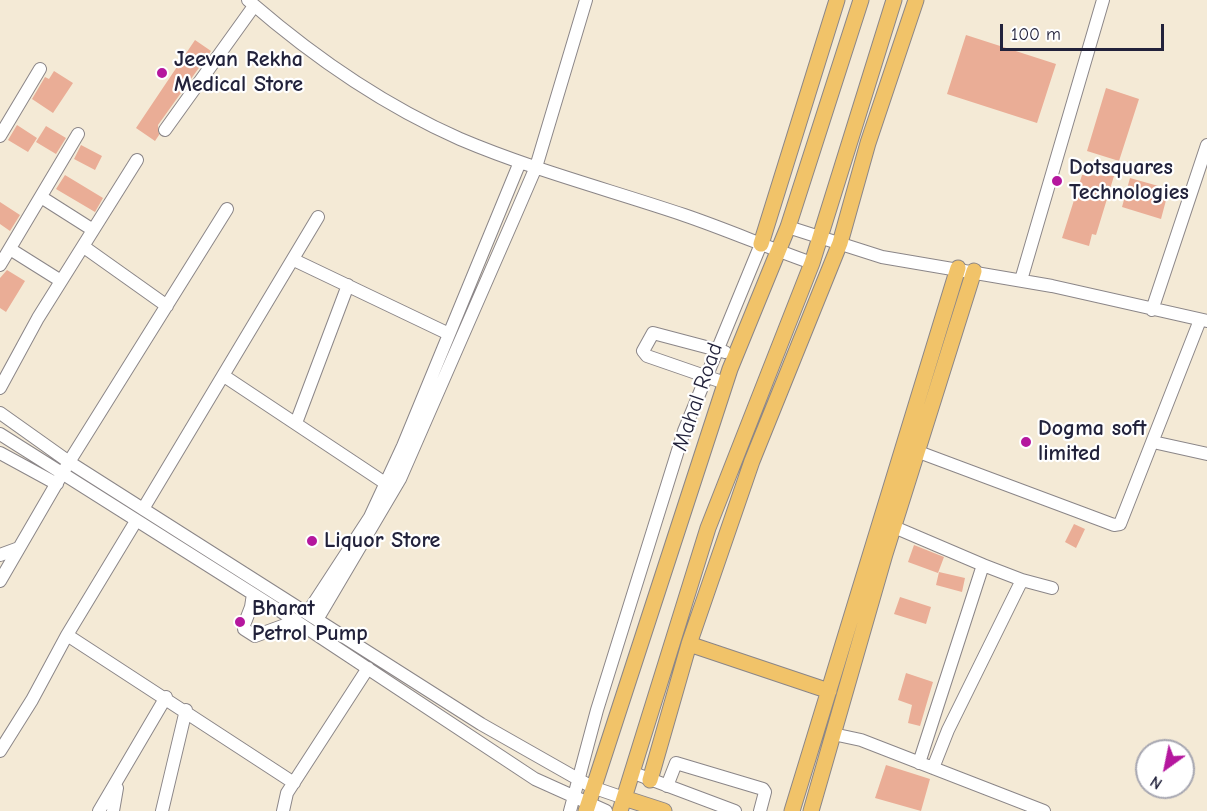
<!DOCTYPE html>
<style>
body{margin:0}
#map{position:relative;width:1207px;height:811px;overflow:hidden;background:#f4ead6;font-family:"Comic Neue",sans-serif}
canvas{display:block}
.north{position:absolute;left:1135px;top:739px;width:60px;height:60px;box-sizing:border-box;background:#fff;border:2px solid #a7a7b1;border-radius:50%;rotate:213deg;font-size:16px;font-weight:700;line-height:24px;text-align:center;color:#22223b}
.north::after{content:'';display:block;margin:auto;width:21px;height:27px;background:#b5179e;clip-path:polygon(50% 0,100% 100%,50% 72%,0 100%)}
.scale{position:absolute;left:1000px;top:24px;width:164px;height:27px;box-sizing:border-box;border:3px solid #22223b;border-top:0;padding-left:8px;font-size:18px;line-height:21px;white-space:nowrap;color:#22223b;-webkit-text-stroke:4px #fff;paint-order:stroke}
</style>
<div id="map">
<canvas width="1207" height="811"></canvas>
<div class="north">N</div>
<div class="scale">100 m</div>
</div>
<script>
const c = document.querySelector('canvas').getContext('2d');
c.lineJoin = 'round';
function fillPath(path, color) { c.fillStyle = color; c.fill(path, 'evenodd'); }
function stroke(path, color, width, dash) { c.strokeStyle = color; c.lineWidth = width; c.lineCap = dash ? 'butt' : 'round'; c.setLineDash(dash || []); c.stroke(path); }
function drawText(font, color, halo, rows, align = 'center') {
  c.font = font + ' "Comic Neue",sans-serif'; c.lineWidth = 4.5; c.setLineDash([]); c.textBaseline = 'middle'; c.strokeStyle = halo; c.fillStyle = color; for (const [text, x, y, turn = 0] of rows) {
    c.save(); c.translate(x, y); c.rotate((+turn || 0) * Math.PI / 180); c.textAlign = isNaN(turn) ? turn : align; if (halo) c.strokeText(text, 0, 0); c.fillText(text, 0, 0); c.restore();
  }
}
const building = new Path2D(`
 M 966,35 L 1056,64 L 1037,123 L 947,94 Z
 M 195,40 L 211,51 L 158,125 L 159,135 L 155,141 L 136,128 Z
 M 54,71 L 73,83 L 53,113 L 32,99 L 45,77 L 49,79 Z
 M 1106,88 L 1139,99 L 1119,161 L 1087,151 Z
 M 17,125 L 37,138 L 28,152 L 8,140 Z
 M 46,126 L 66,138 L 56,154 L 36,142 Z
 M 81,145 L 102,156 L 95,170 L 74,159 Z
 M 65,175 L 103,198 L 95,212 L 56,189 Z
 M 1082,175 L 1114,176 L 1096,235 L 1092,234 L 1089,246 L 1062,238 Z
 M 1130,178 L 1169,189 L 1161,219 L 1122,207 Z
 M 0,202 L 20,215 L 10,231 L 0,224 Z
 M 7,270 L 25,281 L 6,312 L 0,308 L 0,278 Z
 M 1074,524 L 1085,529 L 1076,548 L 1065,542 Z
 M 914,545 L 944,557 L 938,573 L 908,562 Z
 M 939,572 L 965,578 L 962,592 L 936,585 Z
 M 900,597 L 931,607 L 926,624 L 894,614 Z
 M 906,673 L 933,682 L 920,726 L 908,723 L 912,705 L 898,700 Z
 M 886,765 L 930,779 L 921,811 L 875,798 Z`);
const minor = new Path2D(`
 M 248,0 C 311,55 383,105 460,139 C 533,170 610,190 684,215 C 728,230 769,248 812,263
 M 165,130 L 254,6
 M 0,136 L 40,69
 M 41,197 L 93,230
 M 788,227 L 882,257 L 1052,286 L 1207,321
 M 84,247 L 167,306
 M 10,249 L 61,281
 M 294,260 L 449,334
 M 0,265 L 78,134
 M 1021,280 L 1103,0
 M 1152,310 L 1207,145
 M 725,352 L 653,333 L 643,351 L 647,356 L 725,383
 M 224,376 L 385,483
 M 0,388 L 38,318 L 137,160
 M 0,413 L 69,462 L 481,724 L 592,787 L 624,798
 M 296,423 L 348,285
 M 0,434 L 296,621 L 535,779 L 606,811
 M 1153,442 L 1207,454
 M 916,451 L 1114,525 L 1120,524 L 1200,320
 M 0,453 L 57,484
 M 143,509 L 318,217
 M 136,521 L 67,635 L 294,783
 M 894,527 L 983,565 L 919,763
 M 0,555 L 19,548
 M 1022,580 L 1052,588
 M 0,581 L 69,462 L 227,209
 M 253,594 L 251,607 L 244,625 L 244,629 L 255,636 L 296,621
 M 308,612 L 370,517 L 403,446 L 520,162
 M 318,618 L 400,479 L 517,211 L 536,167 L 586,0
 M 833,734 L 861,740 L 1044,811
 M 0,751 L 32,700 L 67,635
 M 933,768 L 948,730 L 1022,580 L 983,565
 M 631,772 L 735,811
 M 667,786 L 676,763 L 763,789 L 765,792 L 760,811
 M 99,811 L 166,697
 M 113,811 L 117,788
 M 162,811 L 186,710
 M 283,811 L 287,793 L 368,668
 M 570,811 L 597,710 L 684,431 L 761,244`);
const major = new Path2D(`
 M 761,244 L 837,0
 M 829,691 L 689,644 L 752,461 L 840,243 L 868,143 L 916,0
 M 650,780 L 689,644
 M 624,798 L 664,811
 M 586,811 L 730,369 L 788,227 L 861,0
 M 620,811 L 708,528 L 812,263 L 894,0
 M 792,811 L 958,268
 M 811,811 L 885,554 L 974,271`);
const markers = [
 [162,73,6,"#b5179e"],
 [1057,181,6,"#b5179e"],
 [1026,442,6,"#b5179e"],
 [312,541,6,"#b5179e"],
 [240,622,6,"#b5179e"]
];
const poiNames = [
 ["Jeevan Rekha",174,60],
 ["Medical Store",174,85],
 ["Dotsquares",1069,168],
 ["Technologies",1069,193],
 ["Dogma soft",1038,429],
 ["limited",1038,454],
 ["Liquor Store",324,541],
 ["Bharat",252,609],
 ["Petrol Pump",252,634]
];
const streetNames = [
 ["Mahal Road",698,397,-71]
];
fillPath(building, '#eaad96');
stroke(minor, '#8b8688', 14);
stroke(major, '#8b8688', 17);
stroke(minor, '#fff', 12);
stroke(major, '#f1c369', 15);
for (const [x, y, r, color] of markers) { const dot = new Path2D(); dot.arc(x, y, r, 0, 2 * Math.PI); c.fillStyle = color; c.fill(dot); stroke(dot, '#fff', 2); }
drawText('bold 22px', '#22223b', '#fff', poiNames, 'left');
drawText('22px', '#22223b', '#fff', streetNames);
</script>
